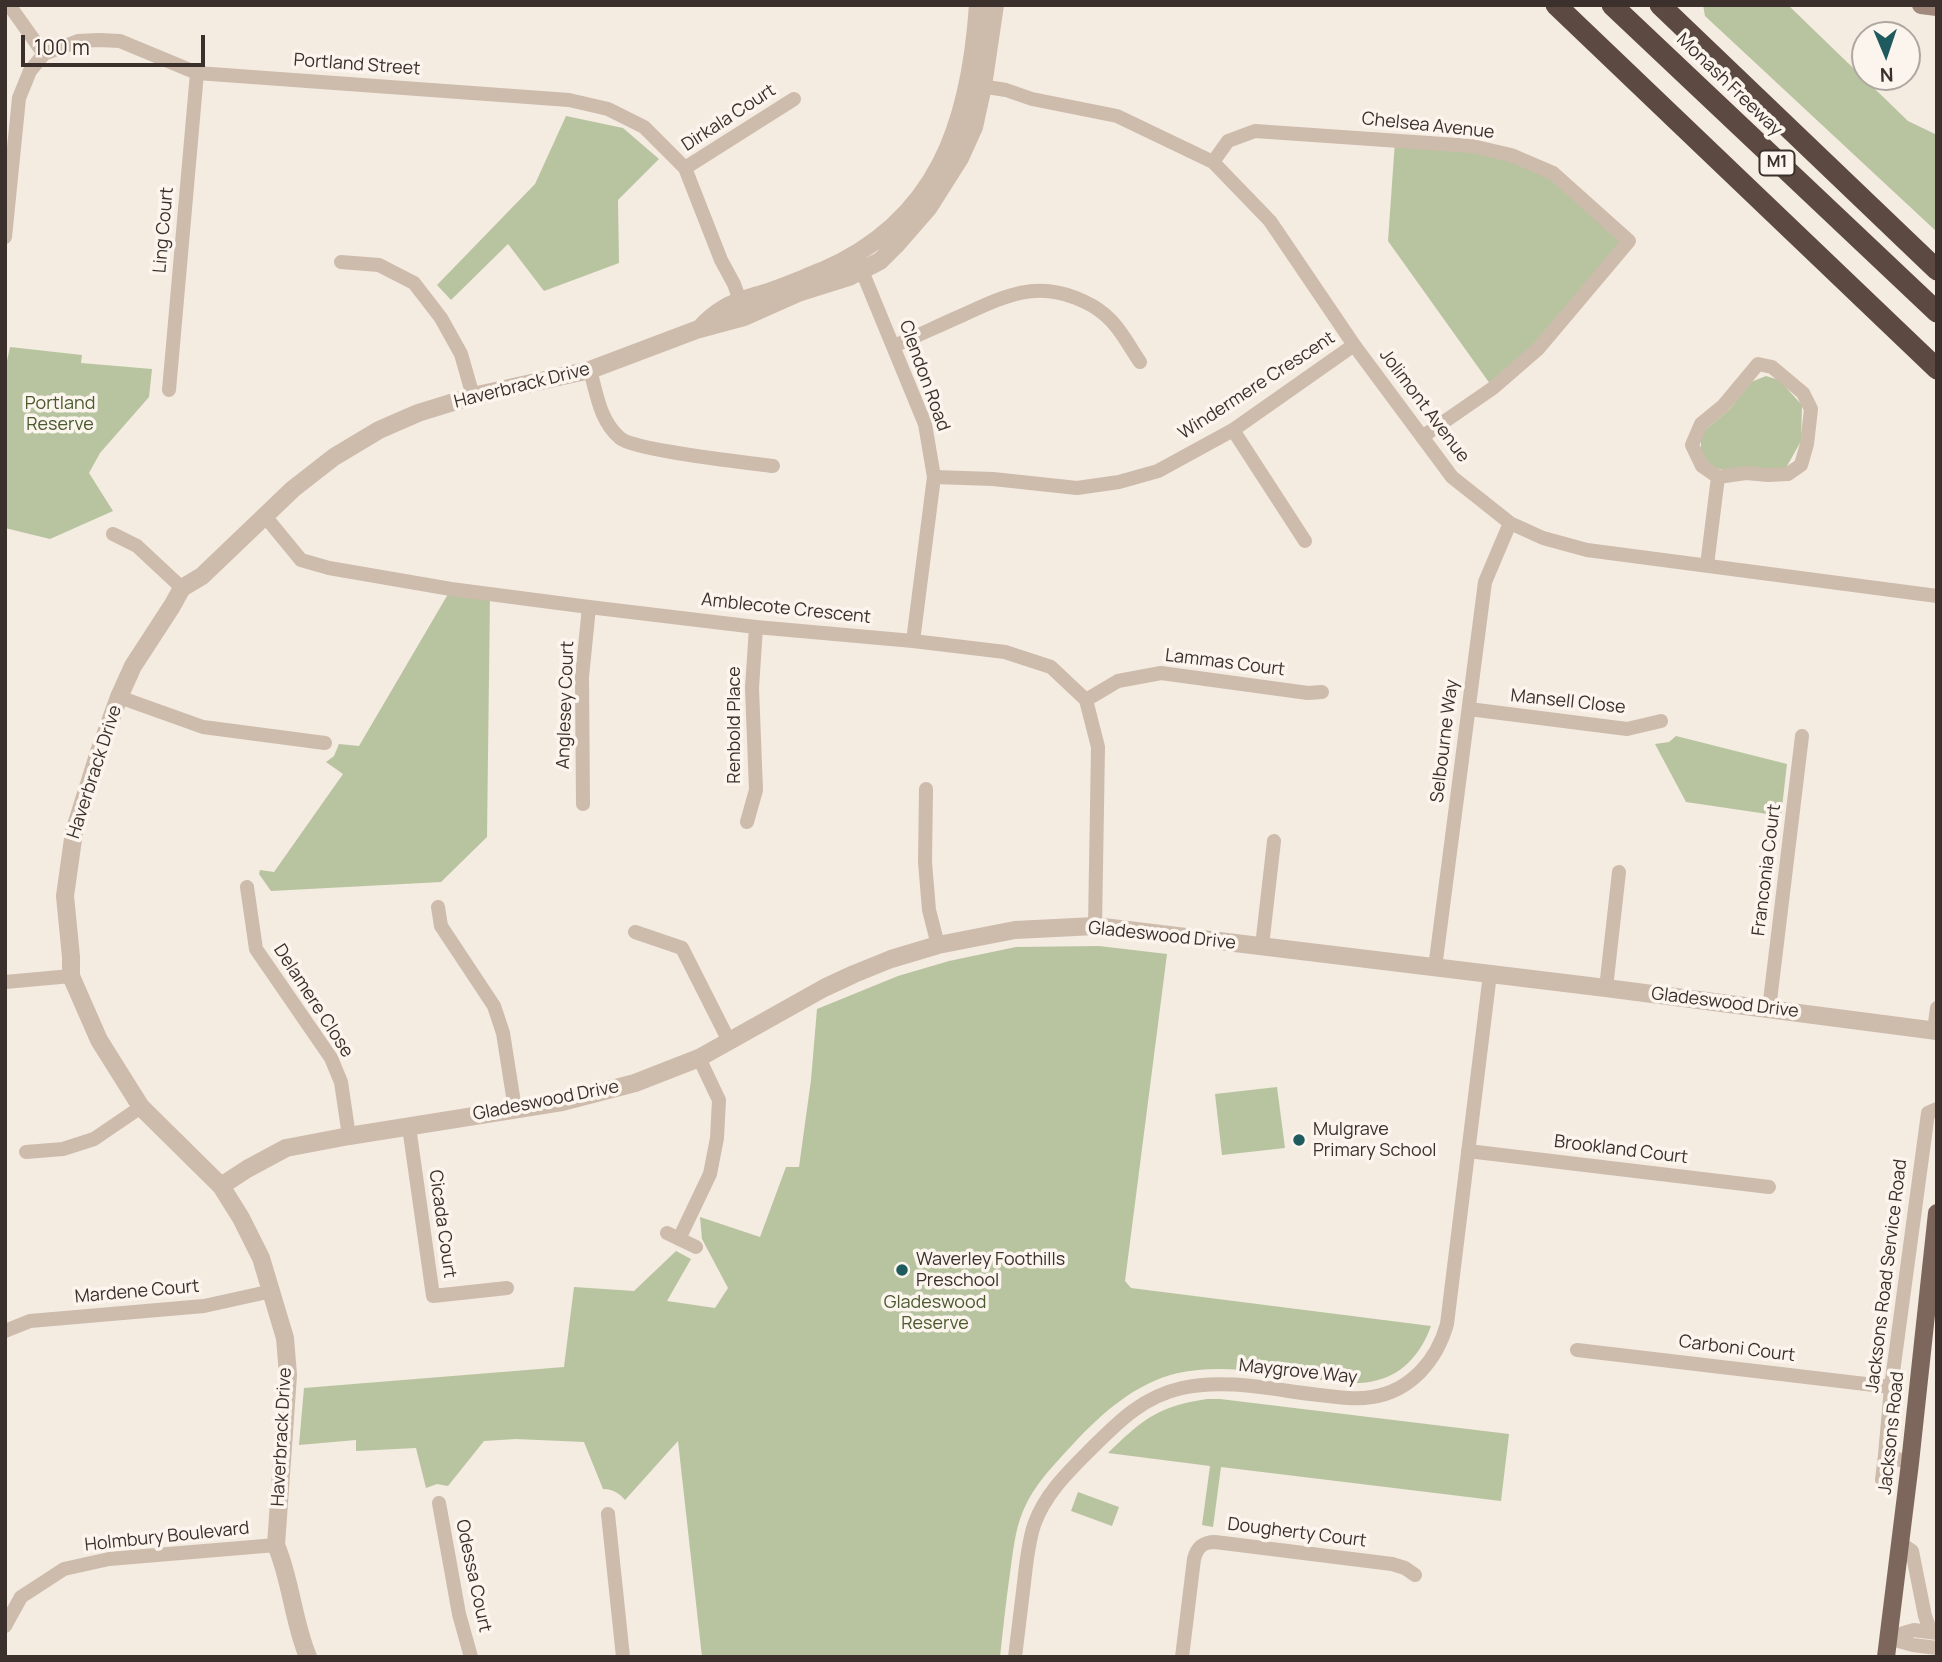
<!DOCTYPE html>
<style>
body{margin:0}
#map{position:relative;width:1942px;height:1662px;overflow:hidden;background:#f4ebe1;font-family:Manrope,sans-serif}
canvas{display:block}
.frame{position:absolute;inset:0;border:7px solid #3b302b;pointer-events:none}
.north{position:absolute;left:1851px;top:21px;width:70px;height:70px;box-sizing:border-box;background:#fbf5ee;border:2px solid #aea6a0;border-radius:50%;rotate:178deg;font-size:19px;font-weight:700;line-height:28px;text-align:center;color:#3b302b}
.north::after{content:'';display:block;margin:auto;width:24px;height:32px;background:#1f5a5e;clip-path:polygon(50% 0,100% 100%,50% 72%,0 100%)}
.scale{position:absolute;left:21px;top:35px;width:184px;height:32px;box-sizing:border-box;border:4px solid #3b302b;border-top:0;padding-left:9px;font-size:21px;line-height:24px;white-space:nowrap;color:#3b302b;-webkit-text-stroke:5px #fbf5ee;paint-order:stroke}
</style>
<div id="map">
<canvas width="1942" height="1662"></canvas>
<div class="frame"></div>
<div class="north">N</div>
<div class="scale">100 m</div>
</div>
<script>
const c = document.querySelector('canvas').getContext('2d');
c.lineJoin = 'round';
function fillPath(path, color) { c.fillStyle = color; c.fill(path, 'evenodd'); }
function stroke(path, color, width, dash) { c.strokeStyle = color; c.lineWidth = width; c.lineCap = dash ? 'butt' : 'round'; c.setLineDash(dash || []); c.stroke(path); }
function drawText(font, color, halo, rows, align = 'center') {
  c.font = font + ' Manrope,sans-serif'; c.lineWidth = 7; c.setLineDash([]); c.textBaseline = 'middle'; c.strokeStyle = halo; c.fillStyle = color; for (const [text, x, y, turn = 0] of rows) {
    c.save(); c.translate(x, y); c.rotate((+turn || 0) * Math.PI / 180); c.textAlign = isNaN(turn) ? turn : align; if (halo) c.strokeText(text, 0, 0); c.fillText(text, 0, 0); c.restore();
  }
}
const green = new Path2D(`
 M 1703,5 L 1788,5 L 1908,121 L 1937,135 L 1937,232 L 1705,16 Z
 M 566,116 L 623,128 L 659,159 L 618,200 L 619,263 L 544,291 L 508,244 L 451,300 L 437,285 L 535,184 Z
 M 1395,141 L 1472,146 L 1553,173 L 1629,241 L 1493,388 L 1388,241 Z
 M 10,347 L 82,355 L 81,363 L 152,369 L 149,397 L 100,453 L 89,473 L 113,511 L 50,539 L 5,528 L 5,370 Z
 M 1766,376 L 1779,380 L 1802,405 L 1801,441 L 1786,468 L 1727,470 L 1711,468 L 1701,453 L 1701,439 L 1706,429 L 1729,410 L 1751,382 Z
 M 451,589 L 490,594 L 487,837 L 441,882 L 271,891 L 259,874 L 260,870 L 274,872 L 343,774 L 326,762 L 334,756 L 339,744 L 359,746 Z
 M 1676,736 L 1787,764 L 1781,816 L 1686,802 L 1655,744 L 1669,742 Z
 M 1099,946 L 1167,954 L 1125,1281 L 1131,1288 L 1431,1326 C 1422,1351 1405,1373 1378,1380 C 1357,1386 1336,1382 1315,1379 C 1270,1374 1223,1363 1178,1373 C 1136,1383 1103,1412 1074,1443 C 1055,1464 1034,1484 1023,1511 C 1015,1530 1013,1552 1010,1573 C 1006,1601 1003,1629 1000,1657 L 702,1657 L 678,1441 L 625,1500 C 619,1493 613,1489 603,1489 L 584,1442 L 516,1439 L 484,1441 L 448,1486 L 437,1484 L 426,1488 L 416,1448 L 356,1451 L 356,1440 L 299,1445 L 304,1388 L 564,1367 L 574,1287 L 634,1291 L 676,1251 L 691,1259 L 667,1301 L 715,1308 L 728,1288 L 702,1239 L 700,1217 L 760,1237 L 786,1167 L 799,1167 L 811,1080 L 817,1009 L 898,976 L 949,961 L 1016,947 Z
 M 1277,1087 L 1285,1148 L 1222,1155 L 1215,1094 Z
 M 1207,1399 L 1220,1399 L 1509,1434 L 1501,1501 L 1221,1467 L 1213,1527 L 1202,1525 L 1210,1466 L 1108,1453 C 1142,1420 1158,1406 1207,1399 Z
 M 1078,1492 L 1119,1507 L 1112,1526 L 1071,1511 Z`);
const minor = new Path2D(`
 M 9,5 L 44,54
 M 974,85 L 1006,90 L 1032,99 L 1117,116 L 1213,162 L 1270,221 L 1354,345 L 1452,477 L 1510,523 L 1543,538 L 1587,550 L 1937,596
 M 1213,162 L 1228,141 L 1255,131 L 1472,146 L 1511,155 L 1553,173 L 1629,241 L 1538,349 L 1493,388 L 1422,437
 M 685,168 L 794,99
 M 5,237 L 19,98 L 30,71 L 44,54 L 78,41 L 99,40 L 120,41 L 197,73 L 569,100 L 608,109 L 644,127 L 685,168 L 721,260 L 734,284 L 743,309
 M 341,262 L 379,265 L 414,283 L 441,318 L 461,354 L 473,396
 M 857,263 L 862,271 L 925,424 L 934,477 L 913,641
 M 894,346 C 917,336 940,325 963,315 C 1003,297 1033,281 1076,298 C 1086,302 1096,307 1104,314 C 1119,326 1129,346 1140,362
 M 1758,364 L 1772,367 L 1803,393 L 1811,409 L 1807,444 L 1801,465 L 1788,474 L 1768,475 L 1746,473 L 1718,477 L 1702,466 L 1692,445 L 1701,424 L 1723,406 Z
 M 590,370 C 597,395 600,421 620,438 C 633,450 749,463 773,466
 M 169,390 L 197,73
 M 1233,430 L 1305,541
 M 934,477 L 993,479 L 1077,488 L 1119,482 L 1158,471 L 1233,430 L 1354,345
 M 264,515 L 301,560 L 329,568 L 451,589 L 589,607 L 756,627 L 913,641 L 1005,652 L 1051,667 L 1086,700 L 1098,747 L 1095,926
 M 113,534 L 137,546 L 182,588
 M 1707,565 L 1718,477
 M 119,697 L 203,727 L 325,743
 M 1086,700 L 1118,681 L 1161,673 L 1308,693 L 1322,692
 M 1469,709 L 1627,729 L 1661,721
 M 926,789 L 925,862 L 929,910 L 938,945
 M 583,804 L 582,677 L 589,607
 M 747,822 L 756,790 L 752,688 L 756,627
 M 247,887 L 256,949 L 331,1058 L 341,1082 L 349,1136
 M 438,907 L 441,926 L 494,1006 L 503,1033 L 515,1109
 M 635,932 L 682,948 L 729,1041
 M 1262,946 L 1274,841
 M 1435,968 L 1485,582 L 1510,523
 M 5,982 L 71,976
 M 1606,988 L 1619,872
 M 1769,1009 L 1802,736
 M 1934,1031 L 1937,1008
 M 409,1127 L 433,1296 L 507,1288
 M 1468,1151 L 1769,1187
 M 26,1152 L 63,1149 L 94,1139 L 141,1107
 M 667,1233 L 696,1247
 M 679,1239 L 710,1174 L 717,1138 L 719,1100 L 699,1058
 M 5,1331 L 30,1321 L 204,1306 L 272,1291
 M 1577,1350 L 1891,1387
 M 1910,1463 L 1885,1455 L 1891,1387 L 1928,1113 L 1937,1109
 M 1882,1480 L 1885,1455
 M 439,1503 L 459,1614 L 471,1657
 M 608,1514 L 623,1657
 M 1900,1543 L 1912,1551 L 1925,1616 L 1931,1632
 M 5,1626 L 21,1597 L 64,1569 L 109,1559 L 276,1545
 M 1890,1637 L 1914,1630 L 1937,1633
 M 1888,1638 L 1913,1645 L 1937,1648
 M 1015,1657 C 1018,1632 1021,1607 1024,1583 C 1026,1564 1028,1544 1034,1525 C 1045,1494 1068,1472 1091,1449 C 1118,1422 1142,1397 1182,1388 C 1226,1378 1274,1390 1319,1395 C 1336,1397 1354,1400 1372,1397 C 1411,1391 1437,1360 1447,1324 L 1490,974
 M 1182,1657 L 1194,1559 C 1197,1547 1203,1542 1215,1542 L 1392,1564 L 1405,1568 L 1415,1575`);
const tertiary = new Path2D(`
 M 702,326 C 708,320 715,314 723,309 C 736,300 753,297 768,292 C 786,286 804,278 822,271 C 939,221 970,122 978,5
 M 221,1186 L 247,1169 L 286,1148 L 349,1136 L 562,1102 L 635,1083 L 699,1058 L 824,988 L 854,974 L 891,959 L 938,945 L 1015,930 L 1095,926 L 1606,988 L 1937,1031
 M 308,1657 C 293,1621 291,1580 276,1545 L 288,1375 L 285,1338 L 261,1258 L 241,1218 L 221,1186 L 141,1107 L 99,1040 L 71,976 L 71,957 L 65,896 L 74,832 L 99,752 L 119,697 L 133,666 L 172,606 L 182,588 L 202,576 L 293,489 L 334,457 L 379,430 L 418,413 L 473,396 L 590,370 L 696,330 L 744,317 L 798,293 L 849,277 L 880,261 L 896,245 L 929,207 L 960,158 L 974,127 L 983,86 L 995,5`);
const secondary = new Path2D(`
 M 1921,5 L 1937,7`);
const primary = new Path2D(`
 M 1886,1657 L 1910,1463 L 1937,1213`);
const motorway = new Path2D(`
 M 1556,5 L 1937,369
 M 1612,5 L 1937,312
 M 1660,5 L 1937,270`);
const markers = [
 [1299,1140,7,"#1f5a5e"],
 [902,1270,7,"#1f5a5e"]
];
const shields = [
 [1777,163,35]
];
const shieldNames = [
 ["M1",1777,163]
];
const streetNames = [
 ["Portland Street",357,65,4],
 ["Monash Freeway",1729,85,44],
 ["Dirkala Court",729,118,-33],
 ["Chelsea Avenue",1428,126,6],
 ["Ling Court",164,230,-85],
 ["Clendon Road",924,376,70],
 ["Haverbrack Drive",522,386,-14],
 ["Windermere Crescent",1257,386,-33],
 ["Jolimont Avenue",1424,406,53],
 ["Amblecote Crescent",786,609,6],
 ["Lammas Court",1225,663,7],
 ["Mansell Close",1568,702,6],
 ["Anglesey Court",566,705,-88],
 ["Renbold Place",735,725,-90],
 ["Selbourne Way",1445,741,-83],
 ["Haverbrack Drive",95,772,-72],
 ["Franconia Court",1767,870,-83],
 ["Gladeswood Drive",1162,936,6],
 ["Delamere Close",313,1001,57],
 ["Gladeswood Drive",1725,1003,7],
 ["Gladeswood Drive",546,1101,-11],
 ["Brookland Court",1621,1150,7],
 ["Cicada Court",442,1224,82],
 ["Jacksons Road Service Road",1887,1276,-83],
 ["Mardene Court",137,1292,-5],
 ["Carboni Court",1737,1349,7],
 ["Maygrove Way",1298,1372,6],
 ["Jacksons Road",1892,1433,-84],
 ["Haverbrack Drive",282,1437,-87],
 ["Dougherty Court",1297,1533,7],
 ["Holmbury Boulevard",167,1537,-6],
 ["Odessa Court",473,1576,78]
];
const parkNames = [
 ["Portland",60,404],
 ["Reserve",60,425],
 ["Gladeswood",935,1303],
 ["Reserve",935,1324]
];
const poiNames = [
 ["Mulgrave",1313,1130],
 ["Primary School",1313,1151],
 ["Waverley Foothills",916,1260],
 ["Preschool",916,1281]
];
fillPath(green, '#b8c4a0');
stroke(minor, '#cdbbac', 14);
stroke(tertiary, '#cdbbac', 18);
stroke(secondary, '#a18a7d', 18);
stroke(primary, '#7d675c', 18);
stroke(motorway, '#5c4a42', 21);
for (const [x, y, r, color] of markers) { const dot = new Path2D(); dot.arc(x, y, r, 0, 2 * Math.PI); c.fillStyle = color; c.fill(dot); stroke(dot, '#fbf5ee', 2.5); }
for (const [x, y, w] of shields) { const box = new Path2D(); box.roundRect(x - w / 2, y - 12.5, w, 25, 5); c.fillStyle = '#fbf5ee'; c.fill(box); stroke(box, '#3b302b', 2); }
drawText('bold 16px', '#3b302b', null, shieldNames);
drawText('18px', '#3b302b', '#fbf5ee', streetNames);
drawText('18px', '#4a5a2e', '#fbf5ee', parkNames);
drawText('18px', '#3b302b', '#fbf5ee', poiNames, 'left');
</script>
